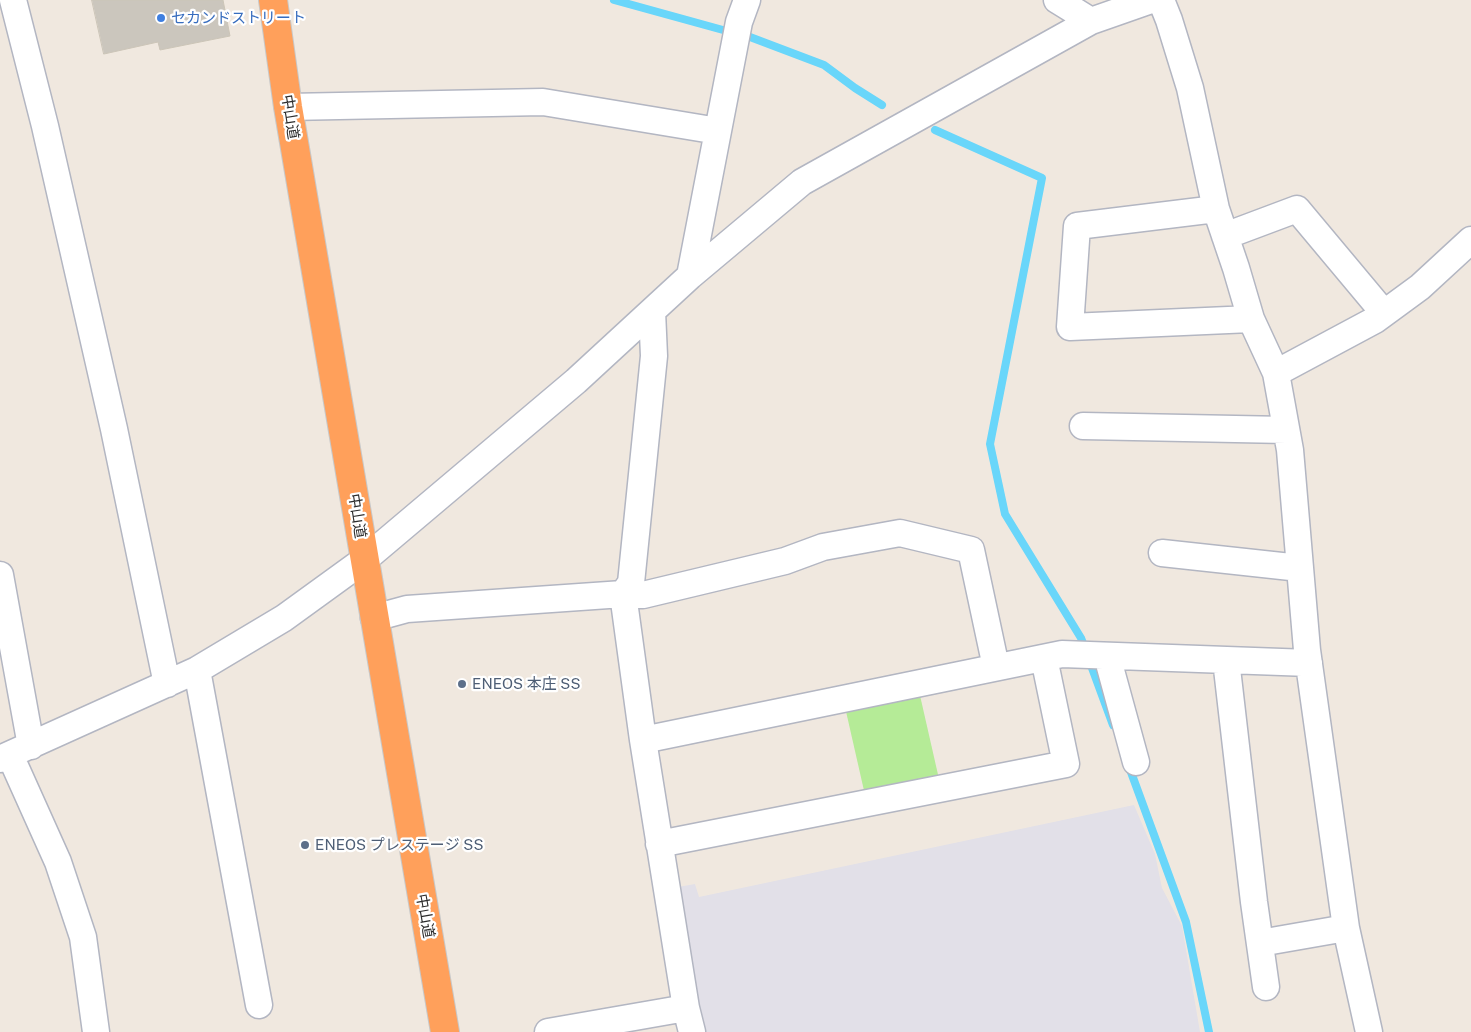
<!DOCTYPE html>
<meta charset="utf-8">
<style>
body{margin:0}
canvas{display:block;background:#f0e8df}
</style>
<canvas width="1471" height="1032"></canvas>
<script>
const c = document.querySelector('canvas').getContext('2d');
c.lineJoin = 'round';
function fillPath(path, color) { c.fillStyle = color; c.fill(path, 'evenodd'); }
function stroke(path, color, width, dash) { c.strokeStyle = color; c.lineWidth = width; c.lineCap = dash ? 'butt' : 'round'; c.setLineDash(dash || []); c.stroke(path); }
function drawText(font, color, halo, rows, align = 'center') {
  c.font = font + ' "Public Sans","Noto Sans JP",sans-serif'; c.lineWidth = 4.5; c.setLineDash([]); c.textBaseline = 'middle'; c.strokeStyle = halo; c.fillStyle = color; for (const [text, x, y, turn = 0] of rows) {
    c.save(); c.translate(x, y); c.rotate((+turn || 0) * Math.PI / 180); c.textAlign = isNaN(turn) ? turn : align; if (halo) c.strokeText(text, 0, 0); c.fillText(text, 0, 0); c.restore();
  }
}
const industrial = new Path2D(`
 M 1134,805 L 1155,854 L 1162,888 L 1182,926 L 1200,1032 L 700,1032 L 678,887 L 695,884 L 699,897 Z`);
const green = new Path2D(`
 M 919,691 L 939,779 L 865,795 L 845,707 Z`);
const stream = new Path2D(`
 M 614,0 L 723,30
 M 750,37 L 824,65 L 855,88 L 882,105
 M 935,130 L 1042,178 L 990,444 L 1005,514 L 1081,638 L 1113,725
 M 1128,764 L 1186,922 L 1209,1032`);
const building = new Path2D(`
 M 92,0 L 223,0 L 230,36 L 160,50 L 158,42 L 104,54 Z`);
const minor = new Path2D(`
 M 13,0 L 45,126 L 114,429 L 167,684
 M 1057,0 L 1091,21
 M 1161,0 L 1169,20 L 1190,88 L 1216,209 L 1236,268 L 1251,319 L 1276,373 L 1290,450 L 1307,650 L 1346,928 L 1369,1032
 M 288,107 L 543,102 L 718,131
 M 1216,209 L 1077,226 L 1070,327 L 1251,319
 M 1225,236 L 1297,209 L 1384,313
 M 690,276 L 739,22 L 747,0
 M 652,311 L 654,356 L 631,583 L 623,594 L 643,740 L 686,1008 L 692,1032
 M 1276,373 L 1375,320 L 1420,287 L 1471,240
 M 1083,426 L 1286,430
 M 1162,553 L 1300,568
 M 0,575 L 31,746
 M 374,618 L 407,609 L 623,594 L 643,595 L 785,561 L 823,547 L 900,533 L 971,550 L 996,667
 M 1107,656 L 1136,762
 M 1226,660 L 1254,902 L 1266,987
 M 197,670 L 259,1005
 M 643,740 L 1062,654 L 1309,663
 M 10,755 L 58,862 L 83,937 L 96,1032
 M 0,759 L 197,670 L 284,618 L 364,560 L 576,381 L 690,276 L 802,182 L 1091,21 L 1151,0
 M 659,844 L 1066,764 L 1044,658
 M 1260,943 L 1346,928
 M 548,1032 L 686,1008`);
const highway = new Path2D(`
 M 273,0 L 288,107 L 445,1032`);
const markers = [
 [161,18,5,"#3f7fe0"],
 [462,684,5,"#5c6f8a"],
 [305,845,5,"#5c6f8a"]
];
const shopNames = [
 ["セカンドストリート",171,18]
];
const streetNames = [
 ["中山道",290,117,81],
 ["中山道",357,516,81],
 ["中山道",425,916,80]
];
const serviceNames = [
 ["ENEOS 本庄 SS",472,684],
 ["ENEOS プレステージ SS",315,845]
];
fillPath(industrial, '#e2e0e8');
fillPath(green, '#b5eb97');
stroke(stream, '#69d6fa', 8);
fillPath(building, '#cbc6bd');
stroke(building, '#ccc5b8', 1);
stroke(minor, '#b3b6c2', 29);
stroke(highway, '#c8c8c8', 30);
stroke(minor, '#fff', 26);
stroke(highway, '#ffa05b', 28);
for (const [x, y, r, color] of markers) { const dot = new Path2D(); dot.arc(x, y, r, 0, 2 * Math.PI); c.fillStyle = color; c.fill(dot); stroke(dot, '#fff', 2); }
drawText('15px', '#366cbe', '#fff', shopNames, 'left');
drawText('15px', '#2d2d2d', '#fff', streetNames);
drawText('15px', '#4e5e75', '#fff', serviceNames, 'left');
</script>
